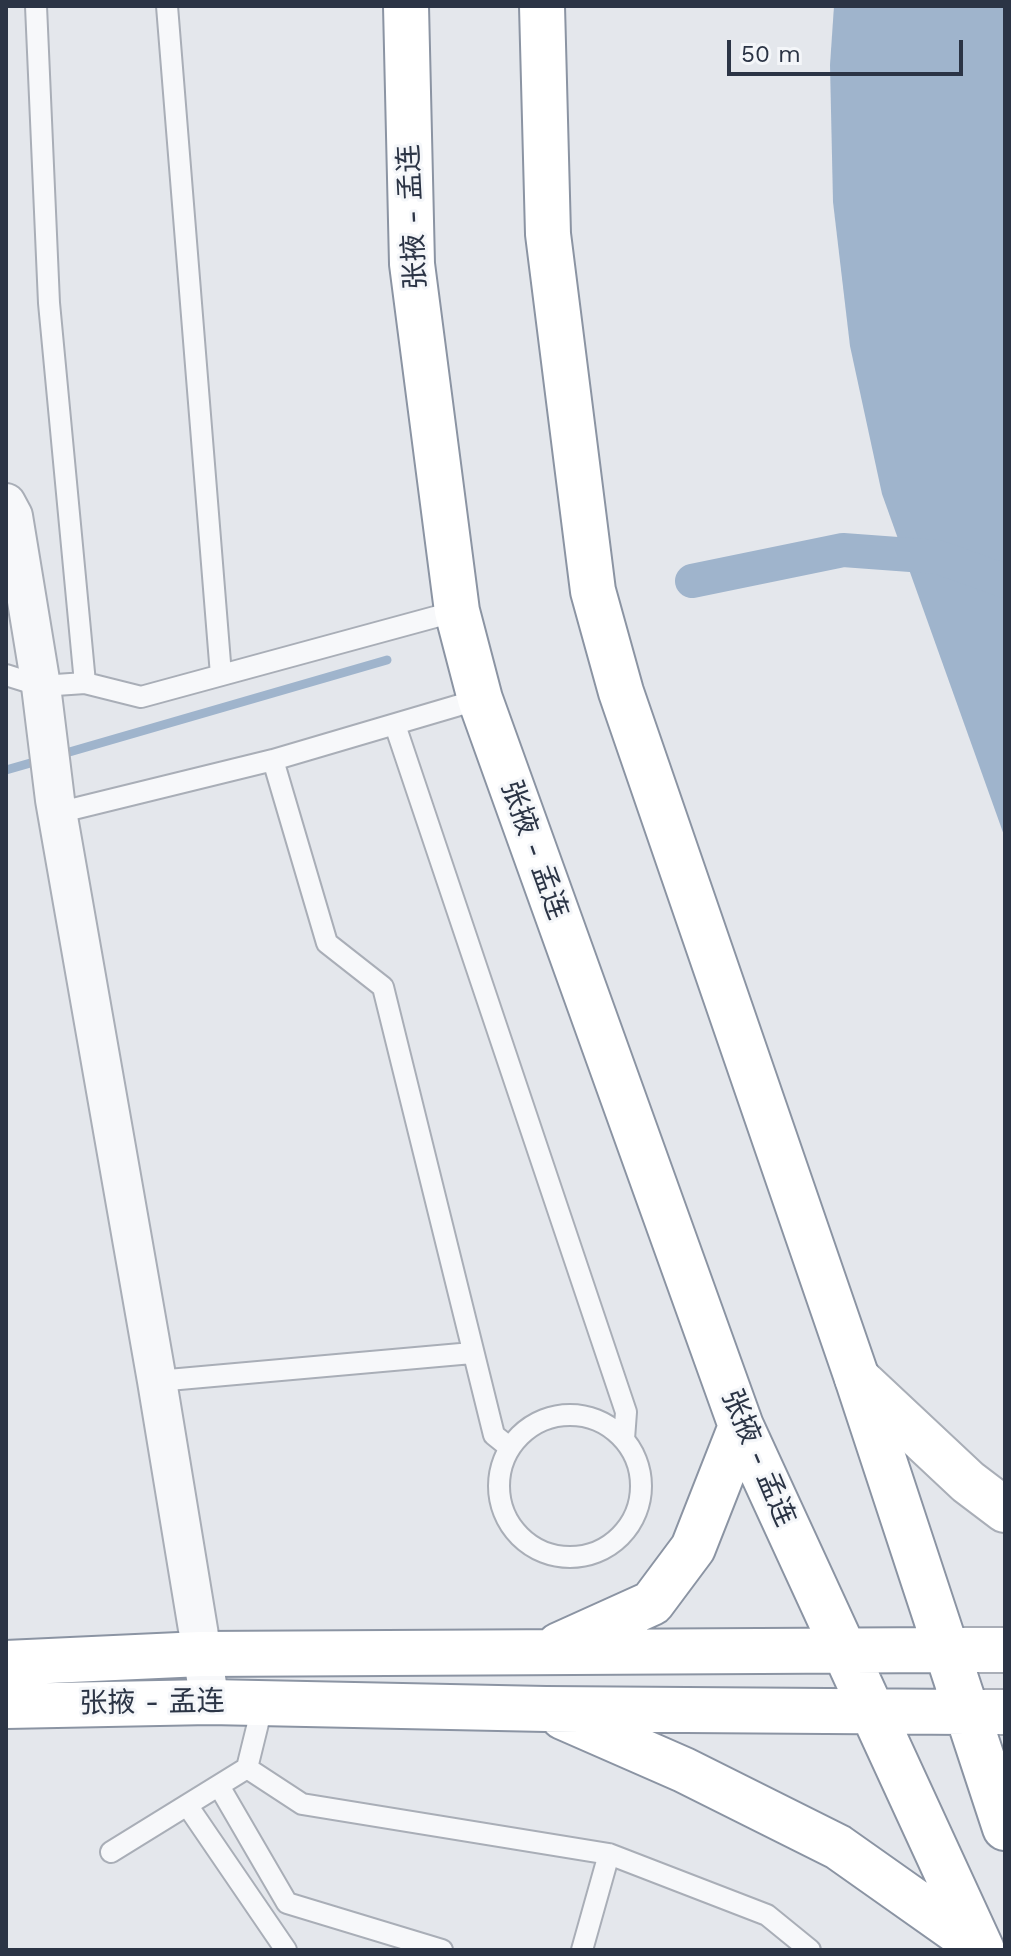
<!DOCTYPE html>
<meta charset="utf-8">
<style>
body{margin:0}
#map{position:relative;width:1011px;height:1956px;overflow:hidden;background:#e4e7ec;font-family:"Work Sans",sans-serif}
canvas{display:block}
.frame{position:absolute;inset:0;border:8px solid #2b3445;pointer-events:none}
.scale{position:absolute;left:727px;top:40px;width:236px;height:36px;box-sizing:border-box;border:4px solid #2b3445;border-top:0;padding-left:10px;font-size:24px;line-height:28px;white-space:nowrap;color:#2b3445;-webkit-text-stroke:6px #f4f6f9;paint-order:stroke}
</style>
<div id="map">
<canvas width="1011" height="1956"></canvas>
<div class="frame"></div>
<div class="scale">50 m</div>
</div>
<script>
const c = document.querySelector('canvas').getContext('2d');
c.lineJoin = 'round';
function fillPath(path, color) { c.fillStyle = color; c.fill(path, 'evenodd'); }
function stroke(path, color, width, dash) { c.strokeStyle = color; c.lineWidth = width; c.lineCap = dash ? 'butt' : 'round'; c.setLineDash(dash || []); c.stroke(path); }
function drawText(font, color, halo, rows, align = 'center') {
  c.font = font + ' "Work Sans","Noto Sans SC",sans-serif'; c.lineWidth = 6; c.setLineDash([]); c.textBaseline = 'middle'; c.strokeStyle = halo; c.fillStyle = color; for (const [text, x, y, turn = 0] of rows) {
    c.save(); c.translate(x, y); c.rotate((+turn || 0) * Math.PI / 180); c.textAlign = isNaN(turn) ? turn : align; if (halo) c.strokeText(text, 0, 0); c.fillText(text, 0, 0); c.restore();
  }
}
const water = new Path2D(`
 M 834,6 L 1005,6 L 1005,838 L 882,494 L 850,346 L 833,202 L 830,65 Z`);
const stream = new Path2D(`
 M 59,755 L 387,660
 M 6,770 L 41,760`);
const canal = new Path2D(`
 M 692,581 L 843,550 L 938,557 L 1005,581`);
const lane = new Path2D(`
 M 36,6 L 49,303 L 85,683
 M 167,6 L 221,675
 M 6,675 L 41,686 L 85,683 L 141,697 L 457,611
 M 395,725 L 626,1412 L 624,1439
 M 273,760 L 327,943 L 383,987 L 494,1435 L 509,1447
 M 57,813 L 273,760 L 480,699
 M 157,1381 L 472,1353
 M499 1486a71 71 0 1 1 142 0a71 71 0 1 1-142 0Z
 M 247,1768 L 302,1804 L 609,1854 L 767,1915 L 810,1950
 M 219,1786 L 287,1903 L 442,1950
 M 187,1805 L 286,1950
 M 111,1852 L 247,1768 L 263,1703
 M 582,1950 L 609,1854`);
const street = new Path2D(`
 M 6,503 L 13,516 L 41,686 L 55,800 L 157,1381 L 210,1702`);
const secondary = new Path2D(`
 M 857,1378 L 968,1482 L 1005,1510
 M 946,1650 L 1005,1650
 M 967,1712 L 1005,1712`);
const highway = new Path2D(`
 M 406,6 L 412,264 L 457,611 L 480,699 L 741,1426 L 982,1950
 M 542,6 L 548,234 L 593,591 L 621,692 L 857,1378 L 1005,1828
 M 559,1645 L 652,1603 L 693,1548 L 741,1426
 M 6,1663 L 201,1654 L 946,1650
 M 6,1706 L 210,1702 L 546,1709 L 967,1712
 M 563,1717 L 684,1770 L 838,1847 L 981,1948`);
const streetNames = [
 ["张掖 - 孟连",413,217,-93],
 ["张掖 - 孟连",534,850,70],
 ["张掖 - 孟连",758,1458,67],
 ["张掖 - 孟连",152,1703,-1]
];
fillPath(water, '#9fb4cc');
stroke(stream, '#9fb4cc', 9);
stroke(canal, '#9fb4cc', 34);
stroke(lane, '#a9aeb7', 24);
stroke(street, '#a9aeb7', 42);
stroke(secondary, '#a9aeb7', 48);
stroke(highway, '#8b94a3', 48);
stroke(lane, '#f7f8fa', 20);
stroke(street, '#f7f8fa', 38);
stroke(secondary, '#fff', 44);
stroke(highway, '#fff', 44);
drawText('28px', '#2b3445', '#f4f6f9', streetNames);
</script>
